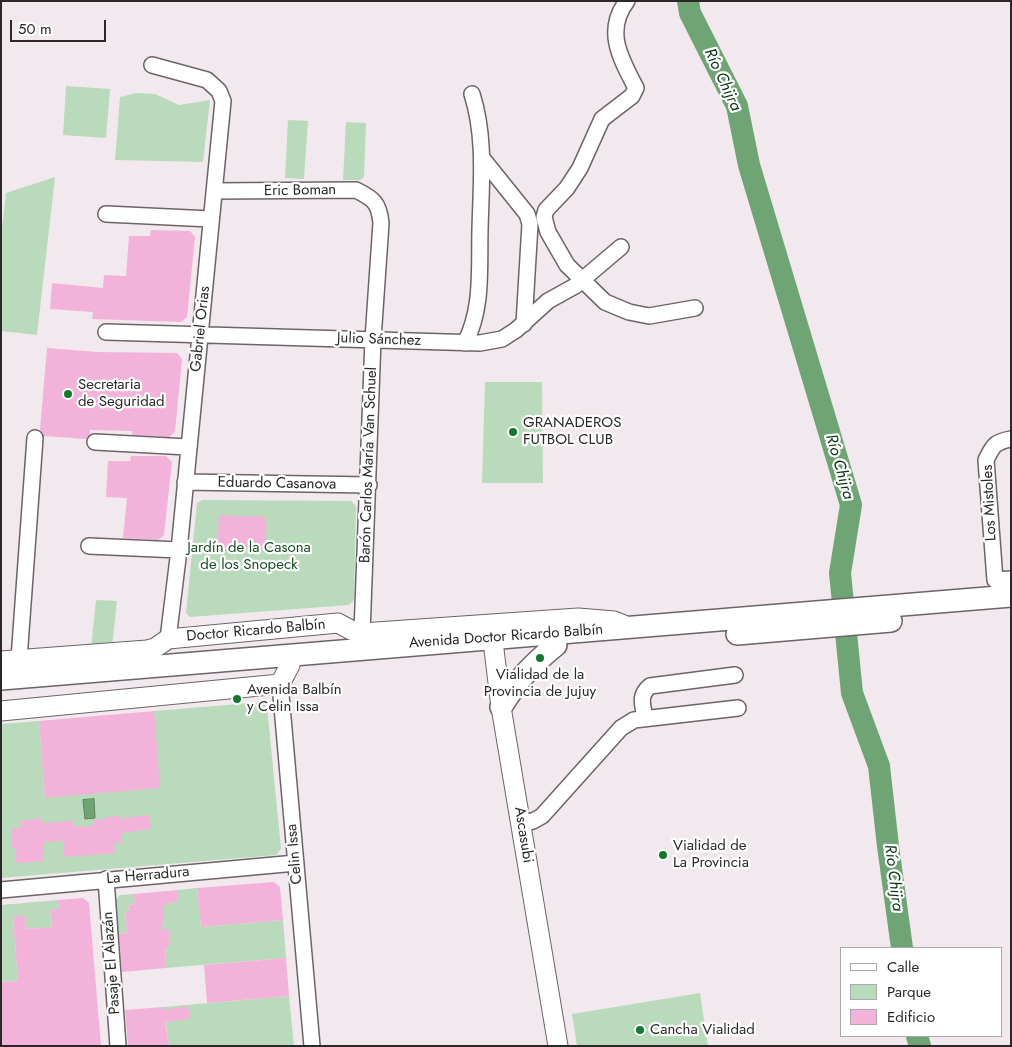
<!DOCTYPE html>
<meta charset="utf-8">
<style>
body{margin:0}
#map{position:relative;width:1012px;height:1047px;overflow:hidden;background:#f2e9ee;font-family:Jost,sans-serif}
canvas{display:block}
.frame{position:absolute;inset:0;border:2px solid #2c282a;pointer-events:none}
.legend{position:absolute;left:840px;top:947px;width:162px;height:90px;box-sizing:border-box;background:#fff;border:1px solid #aba9aa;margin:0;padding:6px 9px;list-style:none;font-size:15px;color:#2c282a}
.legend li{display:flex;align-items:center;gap:10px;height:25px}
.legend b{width:25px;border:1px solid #aba9aa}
.scale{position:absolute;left:10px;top:20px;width:96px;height:22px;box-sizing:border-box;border:2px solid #2c282a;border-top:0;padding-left:6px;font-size:15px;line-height:18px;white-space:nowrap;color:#2c282a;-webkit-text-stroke:4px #fff;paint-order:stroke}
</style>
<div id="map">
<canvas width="1012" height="1047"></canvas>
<div class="frame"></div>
<ul class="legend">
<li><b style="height:6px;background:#fff"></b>Calle</li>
<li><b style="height:14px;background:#b9dbbb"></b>Parque</li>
<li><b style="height:14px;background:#f3b2da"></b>Edificio</li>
</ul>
<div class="scale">50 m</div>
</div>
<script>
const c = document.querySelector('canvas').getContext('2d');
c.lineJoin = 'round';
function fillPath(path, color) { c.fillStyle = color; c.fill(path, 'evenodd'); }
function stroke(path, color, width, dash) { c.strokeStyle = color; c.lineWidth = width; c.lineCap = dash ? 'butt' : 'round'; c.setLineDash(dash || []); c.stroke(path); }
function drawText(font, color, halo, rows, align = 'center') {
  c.font = font + ' Jost,sans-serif'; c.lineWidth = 4.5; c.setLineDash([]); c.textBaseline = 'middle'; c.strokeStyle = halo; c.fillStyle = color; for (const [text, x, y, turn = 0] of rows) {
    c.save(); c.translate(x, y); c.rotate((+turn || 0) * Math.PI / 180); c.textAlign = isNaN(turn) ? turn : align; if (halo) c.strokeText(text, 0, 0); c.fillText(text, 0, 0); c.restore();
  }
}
const green = new Path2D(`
 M 66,86 L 110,89 L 106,138 L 63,135 Z
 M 136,93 L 155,94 L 179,105 L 210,100 L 203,162 L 115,160 L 120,97 Z
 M 288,120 L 308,121 L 304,179 L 285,178 Z
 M 346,122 L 366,123 L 364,177 L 360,180 L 343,180 Z
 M 55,177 L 37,335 L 1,331 L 2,228 L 6,193 Z
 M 485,382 L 542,382 L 543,483 L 482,483 Z
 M 202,500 L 351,501 L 356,506 L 354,600 L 349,605 L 190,617 L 186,613 L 197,503 Z
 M 96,600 L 117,601 L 112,647 L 91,648 Z
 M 263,702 L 267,706 L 281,849 L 276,855 L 1,878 L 1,724 L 39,721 L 45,797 L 154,711 Z
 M 197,888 L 201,927 L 283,920 L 286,958 L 166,968 L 165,947 L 169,947 L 169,930 L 153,931 L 164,904 L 178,902 L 178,890 Z
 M 134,894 L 135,904 L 128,905 L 129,911 L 125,912 L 127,933 L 118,934 L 115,901 L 120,895 Z
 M 58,900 L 59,908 L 50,910 L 53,939 L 41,940 L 40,928 L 26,929 L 25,916 L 13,917 L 18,981 L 1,982 L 1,905 Z
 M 700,993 L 708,1046 L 577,1046 L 572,1014 Z
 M 289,996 L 294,1046 L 160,1046 L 169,1045 L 163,1007 Z`);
const water = new Path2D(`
 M 94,799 L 95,818 L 85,819 L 83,800 Z`);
const river = new Path2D(`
 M 688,1 L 690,13 L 737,106 L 749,165 L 851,505 L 840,573 L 852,693 L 879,766 L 888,846 L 902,948
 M 917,1036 L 920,1046`);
const building = new Path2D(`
 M 151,230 L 190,231 L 195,237 L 187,317 L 181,322 L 92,319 L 93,312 L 50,309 L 52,283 L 103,288 L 104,275 L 126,276 L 129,236 L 150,236 Z
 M 47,348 L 97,352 L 177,353 L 182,359 L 175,432 L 169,437 L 132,435 L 132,431 L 90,430 L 90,434 L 86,439 L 44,436 L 40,430 Z
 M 131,456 L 166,456 L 172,462 L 164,535 L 158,540 L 123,538 L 127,498 L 106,497 L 108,461 L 130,461 Z
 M 219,515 L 266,517 L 265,550 L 217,549 Z
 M 154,711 L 160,788 L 45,798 L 39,721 Z
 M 149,815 L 151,829 L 121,833 L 121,843 L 114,843 L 115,853 L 64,857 L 63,841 L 43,842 L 44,861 L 16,863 L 15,848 L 12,848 L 11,828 L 21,828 L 20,821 L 41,818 L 42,823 L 73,821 L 73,827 L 93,826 L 93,820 L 105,819 L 105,817 L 119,816 L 119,819 Z
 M 274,882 L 280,887 L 283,920 L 201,927 L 197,888 Z
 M 178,890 L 178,902 L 164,904 L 162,930 L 169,929 L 169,947 L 165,947 L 166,968 L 122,972 L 119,934 L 127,933 L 125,912 L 129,911 L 128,905 L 135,904 L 134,894 Z
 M 83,898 L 89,903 L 101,1046 L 1,1046 L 1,982 L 18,981 L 13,916 L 25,916 L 26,929 L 52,927 L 50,910 L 59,908 L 58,900 Z
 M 286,958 L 289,996 L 207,1003 L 204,965 Z
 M 188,1006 L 190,1019 L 165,1022 L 169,1046 L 128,1046 L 125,1010 L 163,1007 L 164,1010 Z`);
const minor = new Path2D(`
 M 627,1 C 604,31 621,59 636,88 L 632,96 L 602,119 L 580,168 L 567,188 L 546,210 L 544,217 L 548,232 L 567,265 L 605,302 L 629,312 L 649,316 L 695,308
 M 152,65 L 207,80 L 219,91 L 223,101 L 179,550 L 168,639
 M 482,158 L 527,214 L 530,224 L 524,324
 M 214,191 L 356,190 C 374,199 379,203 381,223 L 373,339 L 362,633
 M 106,214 L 211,219
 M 106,332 L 480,343 L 502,339 L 516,330 L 548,301 L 575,286 L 621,247
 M 465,343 C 483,309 479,268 480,230 C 481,185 486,138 472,94
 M 1011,439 C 994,442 993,446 986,460 L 995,580 L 1011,579
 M 95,442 L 188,447
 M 185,482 L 369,485
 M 89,546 L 179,550
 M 19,659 L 35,438
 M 280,684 L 312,1046
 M 645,718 C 643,705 638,696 650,686 L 735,675
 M 521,823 L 533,821 L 542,816 L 621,728 L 634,720 L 738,708
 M 106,879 L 118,1046
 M 1,890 L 296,863`);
const tertiary = new Path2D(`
 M 491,625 L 501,707 L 558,1046
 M 1,661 L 147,650 L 155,648 L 168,639 L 338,623 L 351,630 L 362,633 L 578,618 L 614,621 L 624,625
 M 1,711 L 280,684 L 290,665`);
const secondary = new Path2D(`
 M 737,634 L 891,621
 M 1,679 L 1011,596
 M 501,707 C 519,679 529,667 556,645`);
const markers = [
 [68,394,5,"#127a2e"],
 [513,432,5,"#127a2e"],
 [540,658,5,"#127a2e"],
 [237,699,5,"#127a2e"],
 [663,855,5,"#127a2e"],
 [640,1030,5,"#127a2e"]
];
const streetNames = [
 ["Eric Boman",300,191,-1],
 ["Gabriel Orias",201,329,-84],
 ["Julio Sánchez",379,340,2],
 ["Barón Carlos María Van Schuel",369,465,-88],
 ["Eduardo Casanova",277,484,1],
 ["Los Mistoles",990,503,-93],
 ["Doctor Ricardo Balbín",256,631,-5],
 ["Avenida Doctor Ricardo Balbín",506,637,-4],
 ["Ascasubi",523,835,81],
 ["Celin Issa",295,854,-95],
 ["La Herradura",148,876,-5],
 ["Pasaje El Alazán",112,963,-94]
];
const poiNames = [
 ["Secretaria",78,385],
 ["de Seguridad",78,402],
 ["GRANADEROS",523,423],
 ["FUTBOL CLUB",523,440],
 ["Vialidad de la",540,675,"center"],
 ["Provincia de Jujuy",540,692,"center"],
 ["Avenida Balbín",247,690],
 ["y Celin Issa",247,707],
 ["Vialidad de",673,846],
 ["La Provincia",673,863],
 ["Cancha Vialidad",650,1030]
];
const parkNames = [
 ["Jardín de la Casona",249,548],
 ["de los Snopeck",249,565]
];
const waterNames = [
 ["Río Chijra",722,80,65],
 ["Río Chijra",839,467,74],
 ["Río Chijra",893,878,83]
];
fillPath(green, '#b9dbbb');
fillPath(water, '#6fa574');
stroke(water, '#5b805e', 1);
stroke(river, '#6fa574', 22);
fillPath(building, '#f3b2da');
stroke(minor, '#6c6469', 18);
stroke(tertiary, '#6c6469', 21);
stroke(secondary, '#6c6469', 24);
stroke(minor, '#fff', 15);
stroke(tertiary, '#fff', 19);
stroke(secondary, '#fff', 21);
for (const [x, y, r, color] of markers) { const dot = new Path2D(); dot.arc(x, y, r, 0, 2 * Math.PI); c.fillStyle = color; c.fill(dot); stroke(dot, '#fff', 2); }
drawText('15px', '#2c282a', '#fff', streetNames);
drawText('15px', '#2c282a', '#fff', poiNames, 'left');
drawText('15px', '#134f1f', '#fff', parkNames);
drawText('italic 16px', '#0a3413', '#fff', waterNames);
</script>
